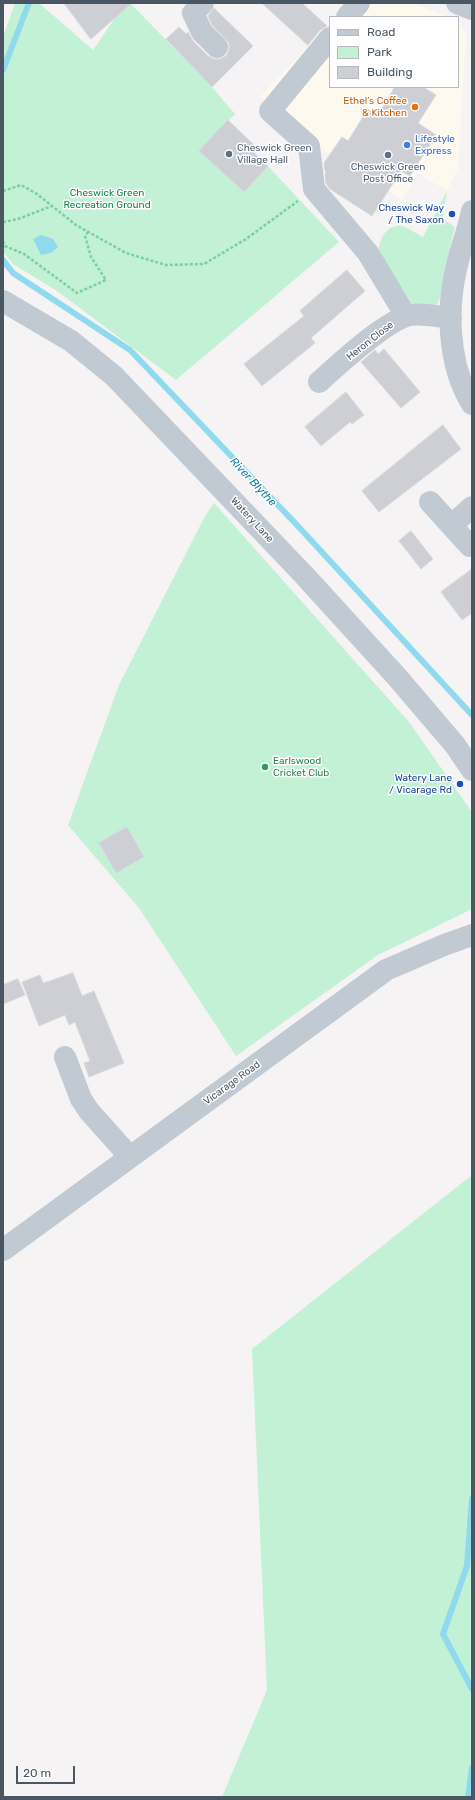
<!DOCTYPE html>
<meta charset="utf-8">
<style>
body{margin:0}
#map{position:relative;width:475px;height:1800px;overflow:hidden;background:#f5f3f3;font-family:Rubik,sans-serif}
canvas{display:block}
.frame{position:absolute;inset:0;border:4px solid #4a5661;pointer-events:none}
.legend{position:absolute;left:329px;top:16px;width:130px;height:72px;box-sizing:border-box;background:#fff;border:1px solid #b7bbc0;margin:0;padding:5px 7px;list-style:none;font-size:12px;color:#4a5661}
.legend li{display:flex;align-items:center;gap:8px;height:20px}
.legend b{width:20px;border:1px solid #b7bbc0}
.scale{position:absolute;left:16px;top:1766px;width:59px;height:18px;box-sizing:border-box;border:2px solid #4a5661;border-top:0;padding-left:5px;font-size:12px;line-height:14px;white-space:nowrap;color:#4a5661;-webkit-text-stroke:3px #fff;paint-order:stroke}
</style>
<div id="map">
<canvas width="475" height="1800"></canvas>
<div class="frame"></div>
<ul class="legend">
<li><b style="height:5px;background:#c1cad2"></b>Road</li>
<li><b style="height:11px;background:#c3f1d5"></b>Park</li>
<li><b style="height:11px;background:#cdcfd5"></b>Building</li>
</ul>
<div class="scale">20 m</div>
</div>
<script>
const c = document.querySelector('canvas').getContext('2d');
c.lineJoin = 'round';
function fillPath(path, color) { c.fillStyle = color; c.fill(path, 'evenodd'); }
function stroke(path, color, width, dash) { c.strokeStyle = color; c.lineWidth = width; c.lineCap = dash ? 'butt' : 'round'; c.setLineDash(dash || []); c.stroke(path); }
function drawText(font, color, halo, rows, align = 'center') {
  c.font = font + ' Rubik,sans-serif'; c.lineWidth = 3; c.setLineDash([]); c.textBaseline = 'middle'; c.strokeStyle = halo; c.fillStyle = color; for (const [text, x, y, turn = 0] of rows) {
    c.save(); c.translate(x, y); c.rotate((+turn || 0) * Math.PI / 180); c.textAlign = isNaN(turn) ? turn : align; if (halo) c.strokeText(text, 0, 0); c.fillText(text, 0, 0); c.restore();
  }
}
const commercial = new Path2D(`
 M 344,3 L 412,3 L 449,17 L 334,17 Z
 M 458,22 L 466,35 L 458,169 L 447,191 L 418,173 L 402,199 L 323,150 L 260,97 L 330,23 L 330,87 L 458,87 Z`);
const green = new Path2D(`
 M 15,3 L 39,3 L 93,50 L 115,18 L 131,4 L 212,87 L 235,114 L 199,151 L 244,192 L 268,166 L 339,242 L 176,380 L 57,291 L 13,264 L 3,252 L 3,37 Z
 M 447,191 L 442,219 L 455,227 L 444,272 L 441,296 L 437,305 L 413,305 L 379,252 C 378,239 389,221 405,227 C 411,230 417,234 423,237 Z
 M 214,503 L 409,722 L 472,812 L 472,909 L 378,955 L 236,1056 L 139,908 L 68,825 L 119,685 L 205,516 Z
 M 472,1175 L 472,1797 L 222,1797 L 267,1690 L 252,1349 Z`);
const water = new Path2D(`
 M 41,235 L 53,239 L 58,247 L 51,253 L 41,255 L 33,239 Z`);
const stream = new Path2D(`
 M 3,70 L 29,3
 M 3,260 L 13,273 L 130,350 L 296,524 L 472,715
 M 472,1499 L 467,1566 L 443,1634 L 472,1689
 M 468,1797 L 472,1768`);
const building = new Path2D(`
 M 64,3 L 132,3 L 91,39 Z
 M 262,3 L 302,3 L 327,26 L 320,30 L 308,45 Z
 M 214,8 L 253,46 L 212,87 L 166,39 L 179,27 L 186,34 L 188,32 L 193,41 L 208,56 L 214,59 L 220,59 L 226,56 L 229,50 L 229,43 L 212,25 L 208,16 Z
 M 395,87 L 423,87 L 436,95 L 418,123 L 436,135 L 410,176 L 401,171 L 372,216 L 330,189 L 326,184 L 325,175 L 326,172 L 325,171 L 324,163 L 342,137 L 348,141 L 368,109 L 377,116 Z
 M 228,120 L 254,145 L 250,149 L 268,166 L 244,192 L 199,151 Z
 M 347,270 L 365,291 L 311,338 L 315,343 L 262,386 L 244,364 L 304,316 L 300,311 Z
 M 384,349 L 420,392 L 401,408 L 361,362 L 375,350 L 378,354 Z
 M 346,392 L 364,415 L 352,424 L 350,422 L 321,446 L 305,427 Z
 M 443,425 L 461,449 L 379,512 L 362,491 Z
 M 411,531 L 433,559 L 421,569 L 399,541 Z
 M 472,569 L 472,613 L 462,620 L 441,592 Z
 M 127,827 L 144,857 L 116,873 L 99,843 Z
 M 73,973 L 82,996 L 94,991 L 124,1063 L 89,1077 L 84,1063 L 90,1061 L 75,1022 L 69,1025 L 65,1015 L 39,1026 L 22,982 L 40,975 L 43,983 Z
 M 18,979 L 25,995 L 3,1004 L 3,985 Z`);
const path = new Path2D(`
 M 3,191 L 21,185 L 37,194 L 76,225 L 126,253 L 166,265 L 204,264 L 246,239 L 298,201
 M 3,222 L 18,219 L 52,206
 M 3,241 L 5,246 L 24,254 L 77,293 L 106,280 L 91,257 L 85,236 L 88,232`);
const minor = new Path2D(`
 M 203,3 L 193,13 L 202,32 L 217,47
 M 457,3 L 472,9
 M 347,17 L 359,3
 M 330,38 L 270,111 L 309,146 L 314,189 L 368,253 L 406,316
 M 472,211 C 469,228 462,244 458,261 C 446,305 447,364 472,404
 M 3,301 L 71,341 L 114,376 L 304,575 L 397,677 L 455,745 L 472,770
 M 319,382 C 338,365 387,319 411,315 C 423,313 439,317 451,318
 M 430,502 L 470,546
 M 452,525 L 472,507
 M 65,1057 L 81,1099 L 89,1111 L 130,1157
 M 3,1250 L 386,970 L 444,945 L 472,935`);
const markers = [
 [415,107,4,"#e8710a"],
 [407,145,4,"#3f7fe0"],
 [229,154,4,"#5c6f8a"],
 [388,155,4,"#5c6f8a"],
 [452,214,4,"#1a4fb4"],
 [265,767,4,"#2e9e5b"],
 [460,784,4,"#1a4fb4"]
];
const foodNames = [
 ["Ethel’s Coffee",407,101],
 ["& Kitchen",407,113]
];
const shopNames = [
 ["Lifestyle",415,139],
 ["Express",415,151]
];
const serviceNames = [
 ["Cheswick Green",237,148],
 ["Village Hall",237,160],
 ["Cheswick Green",388,167,"center"],
 ["Post Office",388,179,"center"]
];
const parkNames = [
 ["Cheswick Green",107,193],
 ["Recreation Ground",107,205]
];
const transitNames = [
 ["Cheswick Way",444,208],
 ["/ The Saxon",444,220],
 ["Watery Lane",452,778],
 ["/ Vicarage Rd",452,790]
];
const streetNames = [
 ["Heron Close",370,341,-38],
 ["Watery Lane",252,520,47],
 ["Vicarage Road",232,1083,-36]
];
const leisureNames = [
 ["Earlswood",273,761],
 ["Cricket Club",273,773]
];
const waterNames = [
 ["River Blythe",253,482,47]
];
fillPath(commercial, '#fdf9ef');
fillPath(green, '#c3f1d5');
fillPath(water, '#90daee');
stroke(stream, '#90daee', 6);
fillPath(building, '#cdcfd5');
stroke(building, '#d7d9de', 1);
stroke(path, '#7ad0a6', 2.5, [3, 2]);
stroke(minor, '#c1cad2', 22);
for (const [x, y, r, color] of markers) { const dot = new Path2D(); dot.arc(x, y, r, 0, 2 * Math.PI); c.fillStyle = color; c.fill(dot); stroke(dot, '#fff', 1.5); }
drawText('10px', '#c56008', '#fff', foodNames, 'right');
drawText('10px', '#366cbe', '#fff', shopNames, 'left');
drawText('10px', '#4e5e75', '#fff', serviceNames, 'left');
drawText('10px', '#17864f', '#fff', parkNames);
drawText('10px', '#164399', '#fff', transitNames, 'right');
drawText('10px', '#4a5661', '#fff', streetNames);
drawText('10px', '#27864d', '#fff', leisureNames, 'left');
drawText('italic 11px', '#0c7c9b', '#fff', waterNames);
</script>
